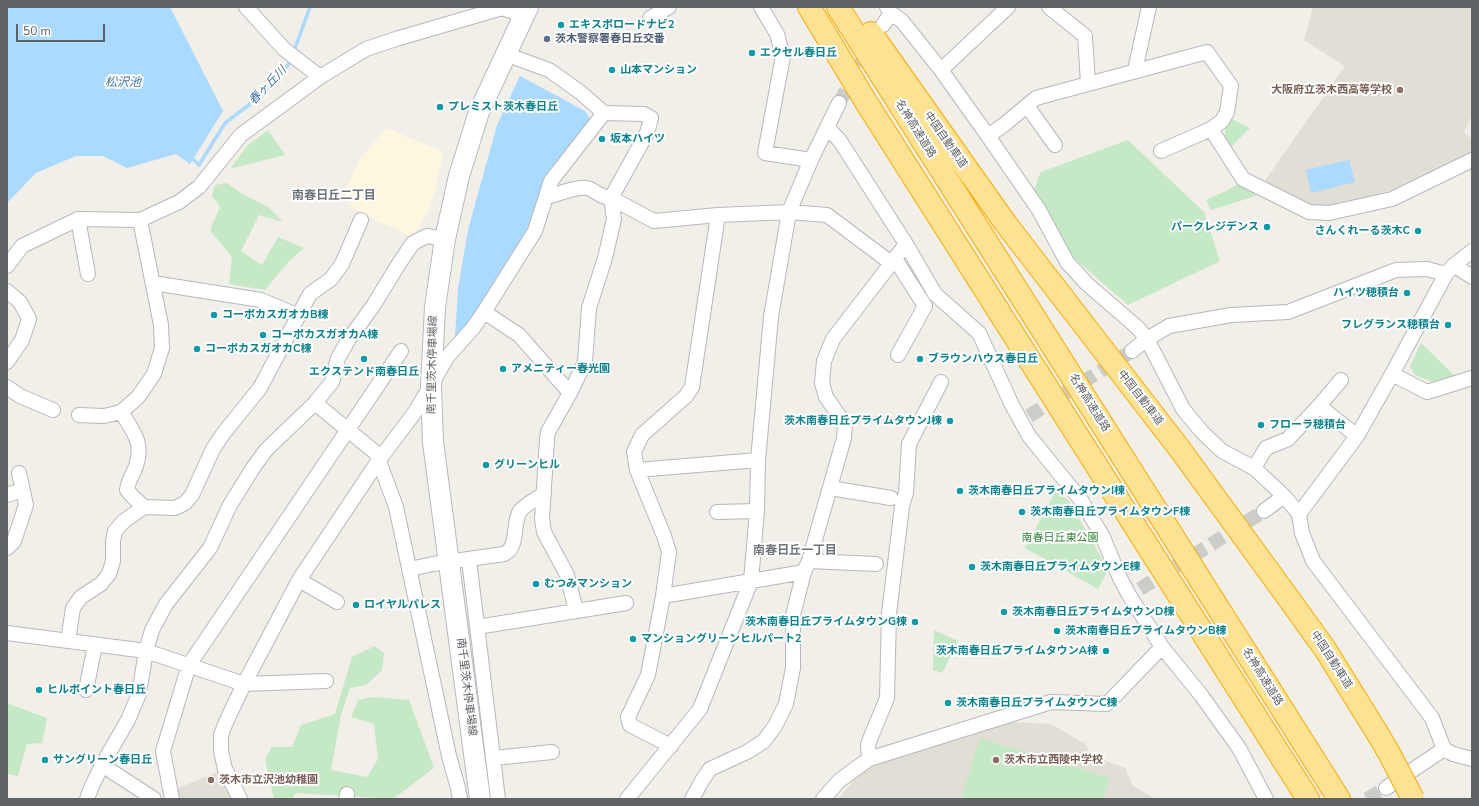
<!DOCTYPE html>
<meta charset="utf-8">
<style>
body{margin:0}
#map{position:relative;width:1479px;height:806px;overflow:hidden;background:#f1efe8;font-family:"Nunito Sans",sans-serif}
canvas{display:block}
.frame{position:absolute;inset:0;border:8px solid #5f6368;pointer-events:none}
.scale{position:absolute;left:16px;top:24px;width:89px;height:18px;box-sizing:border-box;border:2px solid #5f6368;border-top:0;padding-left:5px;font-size:12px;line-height:14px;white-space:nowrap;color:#5f6368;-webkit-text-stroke:3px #fff;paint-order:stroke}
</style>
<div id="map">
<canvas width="1479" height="806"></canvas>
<div class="frame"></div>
<div class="scale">50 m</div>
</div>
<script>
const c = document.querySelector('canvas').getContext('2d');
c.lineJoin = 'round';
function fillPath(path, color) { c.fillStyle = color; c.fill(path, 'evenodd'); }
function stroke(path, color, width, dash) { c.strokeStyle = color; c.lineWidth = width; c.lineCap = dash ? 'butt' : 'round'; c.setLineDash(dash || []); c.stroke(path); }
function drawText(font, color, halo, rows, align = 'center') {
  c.font = font + ' "Nunito Sans","Noto Sans JP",sans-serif'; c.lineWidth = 4; c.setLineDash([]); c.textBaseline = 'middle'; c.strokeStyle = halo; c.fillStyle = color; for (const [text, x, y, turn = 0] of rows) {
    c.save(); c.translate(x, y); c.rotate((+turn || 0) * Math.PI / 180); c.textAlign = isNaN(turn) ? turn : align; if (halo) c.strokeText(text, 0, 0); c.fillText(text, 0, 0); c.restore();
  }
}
const commercial = new Path2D(`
 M 386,128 L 444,152 L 438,173 L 437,184 L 428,211 L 412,237 L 354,209 L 347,200 L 345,191 L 360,159 Z`);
const education = new Path2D(`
 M 1313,7 L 1472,7 L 1472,115 L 1464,131 L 1472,140 L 1472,153 L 1395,189 L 1319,211 L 1262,185 L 1345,66 L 1304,40 Z
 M 1010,722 L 1051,724 L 1085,744 L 1091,755 L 1125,768 L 1133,786 L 1156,799 L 838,799 L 861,772 L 871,766 Z
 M 220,771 L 233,799 L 177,799 L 178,788 Z`);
const green = new Path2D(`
 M 1232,119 L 1250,128 L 1231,147 L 1224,140 L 1226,126 Z
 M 268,130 L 285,155 L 230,169 L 247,146 Z
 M 1128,140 L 1204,212 L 1220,261 L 1128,305 L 1074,258 L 1033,192 L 1041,172 Z
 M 1241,182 L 1256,193 L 1256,196 L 1211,210 L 1206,200 L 1226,191 Z
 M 227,183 L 239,192 L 268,207 L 283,222 L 259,215 L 241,251 L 262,265 L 278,237 L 304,248 L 289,261 L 265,290 L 229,284 L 232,257 L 210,230 L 220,207 L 212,196 L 215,185 Z
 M 1421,343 L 1455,376 L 1433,382 L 1415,375 L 1410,367 Z
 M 1056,491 L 1069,501 L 1101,557 L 1106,574 L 1098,589 L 1025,548 Z
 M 934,630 L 958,641 L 942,673 L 933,670 Z
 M 375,646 L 384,653 L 382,670 L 366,685 L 350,688 L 341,715 L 331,770 L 367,777 L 378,759 L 374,724 L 351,717 L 358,700 L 372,697 L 409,700 L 434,768 L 393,799 L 296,793 L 292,799 L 274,799 L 265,759 L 272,747 L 292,747 L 301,725 L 335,714 L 352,657 Z
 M 7,703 L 47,718 L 42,743 L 27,744 L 18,776 L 7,774 Z
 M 980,738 L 1110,778 L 1103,799 L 961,799 Z`);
const water = new Path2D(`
 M 7,7 L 170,7 L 223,111 L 190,164 L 176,154 L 127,168 L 103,156 L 76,156 L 36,173 L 7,203 Z
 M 520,76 L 585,111 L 590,119 L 545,176 L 529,230 L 468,323 L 455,337 L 458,289 L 468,230 L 497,125 Z
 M 1349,160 L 1355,182 L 1311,193 L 1306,170 Z`);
const stream = new Path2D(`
 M 294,51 L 310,7
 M 193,159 L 199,165 L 225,123 L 261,96 L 288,65 L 291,59`);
const minorTunnel = new Path2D(`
 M 839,103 L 870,48
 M 1029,416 L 1132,351
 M 1140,589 L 1264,511
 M 1367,799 L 1386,788`);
const minor = new Path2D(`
 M 246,7 L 284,49 L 320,77
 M 761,7 L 777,34 L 783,56 L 765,153 L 811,160
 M 887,7 L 891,13 L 902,21 L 941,70 L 988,136 L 1039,210 L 1067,262 L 1087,284 L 1138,328 L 1147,339 L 1183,409 L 1202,432 L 1222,451 L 1254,468 L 1284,496 L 1299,514 L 1302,533 L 1313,561 L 1432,718 L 1444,749 L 1453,754 L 1472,759
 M 1049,7 L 1085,36 L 1088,83
 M 650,18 L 669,7
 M 883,25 L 891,13
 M 505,54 L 549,70 L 580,92 L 604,113 L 644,114 L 651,118 L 647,133 L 611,198 L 614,219 L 605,258 L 589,308 L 585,362 L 570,393 L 548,432 L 547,439 L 542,519 L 544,532 L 567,575 L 576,610
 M 941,70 L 1008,7
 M 1135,70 L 1149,7
 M 1027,106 L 1055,145
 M 827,127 L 840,141 L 906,244 L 935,294 L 979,333 L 1011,403 L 1029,436 L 1081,500 L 1102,535 L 1120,578 L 1129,595 L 1162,647 L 1201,695 L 1239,748 L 1266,799
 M 988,136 L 1005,124 L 1036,98 L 1207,52 L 1231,86 L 1227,112 L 1222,121 L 1211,129 L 1243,179 L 1309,212 L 1329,213 L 1392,199 L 1472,160
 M 1161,151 L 1211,129
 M 546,197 C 556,195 577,186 587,188 C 596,190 600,198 611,198 L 654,221 L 718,215 L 789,212 L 827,215 L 891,263
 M 78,219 L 88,274
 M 895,259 L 925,306 L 898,355
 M 1454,265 L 1472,277
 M 7,266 L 22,246 L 78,219 L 140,220 L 179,202 L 199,187 L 241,135 L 320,77 L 366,49 L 396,39 L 502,8 L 525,16
 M 153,283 L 261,300 L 299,316
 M 7,291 L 20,302 L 29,319 L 22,340 L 7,362
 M 484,312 L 519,335 L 570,393
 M 1132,351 L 1147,339 L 1169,326 L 1231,315 L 1288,312 L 1396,270 L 1427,269 L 1446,274
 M 1392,374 L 1427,392 L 1472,378
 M 7,387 L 20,396 L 53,410
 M 315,403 L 376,453 L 396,507 L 449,756 L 458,788 L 460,799
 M 1319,406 L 1357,436
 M 121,412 C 133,431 144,443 136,466 C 133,475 128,480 127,490 L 133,497 L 144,507
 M 79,415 L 104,416 L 121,412 L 138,397 L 154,374 L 162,348 L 161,325 L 140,220
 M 1254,468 L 1266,448 L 1288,439 L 1319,406 L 1341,380
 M 637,470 L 758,460
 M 830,488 L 891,498
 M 7,495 L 22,490
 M 1264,511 L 1284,496
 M 717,512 L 757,511
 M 1299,514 L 1357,436 L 1392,374 L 1446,274 L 1454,265 L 1472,251
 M 7,548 L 14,541 L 26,505 L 19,473
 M 469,560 L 498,799
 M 809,561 L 876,564
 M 410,569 L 433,564 L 504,554 C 519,548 512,524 520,511 C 526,504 536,499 544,494
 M 299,580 L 337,602
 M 663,596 L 804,572
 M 477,627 L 626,603
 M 7,633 L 146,651 L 244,684 L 326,681
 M 68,641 L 73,608 L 81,597 L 101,584 L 109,574 L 113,561 L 113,541 L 115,531 L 124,521 L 144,507 L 175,508 L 185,503 L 192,495 L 213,449 L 223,434 L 260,388 L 310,294 L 331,279 L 342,264 L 361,220
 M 86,690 L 95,645
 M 671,746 L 630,725 L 628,717 L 648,675 L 663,596 L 669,552 L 664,536 L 637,470 L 634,452 L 642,435 L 686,396 L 692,387 L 718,215
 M 494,758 L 552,752
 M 869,759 L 868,744 L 887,698 L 889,614 L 902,506 L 906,493 L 909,444 L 941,382
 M 102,765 L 154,799
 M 1386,788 L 1444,749
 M 87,799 L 91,788 L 102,765 L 128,720 L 139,694 L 146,651 L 152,630 L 166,604 L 210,548 L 230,505 L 253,468 L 266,450 L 315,403 L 332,382 L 338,358 L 349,339 L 373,306 L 400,262 L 413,243 L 427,236 L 445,239
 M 172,799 L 163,751 L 189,665 L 401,351
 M 240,799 L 225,769 L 221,751 L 221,735 L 226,722 L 244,684 L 299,580 L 379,460 L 415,412 L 448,356 L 473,328 L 484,312 L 535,231 L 551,181 L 604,113
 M 346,799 L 347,794
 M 627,799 L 700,709 L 751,581 L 757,511 L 758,460 L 771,317 L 789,212 L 811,160 L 839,103
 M 692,799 L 703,779 L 710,769 L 747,752 L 764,741 L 775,726 L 786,704 L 793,668 L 793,615 L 804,572 L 809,561 L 844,438 L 845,424 L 826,397 L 822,383 L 824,361 L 833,339 L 906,244
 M 823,799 L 840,780 L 869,759 L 1051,702 L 1107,704 L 1162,647`);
const secondary = new Path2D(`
 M 480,799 L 433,442 L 431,386 L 435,307 L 445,239 L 459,176 L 479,112 L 528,7`);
const motorway = new Path2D(`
 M 809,7 L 866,102 L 1308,799
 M 838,7 L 1339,799
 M 871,33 L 1006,224 L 1179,448 L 1289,599 L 1325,649 L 1376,731`);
const motorwayBridge = new Path2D(`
 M 1376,731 L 1389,753 L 1413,799`);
const markers = [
 [561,25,4,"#0f9aa8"],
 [547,39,4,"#5c6f8a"],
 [752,53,4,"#0f9aa8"],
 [612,70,4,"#0f9aa8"],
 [1400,90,4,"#8d6e63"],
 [440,107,4,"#0f9aa8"],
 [602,139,4,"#0f9aa8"],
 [1267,227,4,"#0f9aa8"],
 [1418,231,4,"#0f9aa8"],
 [1407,293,4,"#0f9aa8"],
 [214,315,4,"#0f9aa8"],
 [1448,325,4,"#0f9aa8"],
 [263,335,4,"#0f9aa8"],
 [197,349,4,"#0f9aa8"],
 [364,359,4,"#0f9aa8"],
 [920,359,4,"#0f9aa8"],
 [503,369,4,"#0f9aa8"],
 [950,421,4,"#0f9aa8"],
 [1261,425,4,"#0f9aa8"],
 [486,465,4,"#0f9aa8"],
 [960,491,4,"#0f9aa8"],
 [1022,512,4,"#0f9aa8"],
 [972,567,4,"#0f9aa8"],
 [536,584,4,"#0f9aa8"],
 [356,605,4,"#0f9aa8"],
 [1004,612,4,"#0f9aa8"],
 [915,622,4,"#0f9aa8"],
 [1057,631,4,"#0f9aa8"],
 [633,639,4,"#0f9aa8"],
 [1106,651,4,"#0f9aa8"],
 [39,690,4,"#0f9aa8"],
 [948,703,4,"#0f9aa8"],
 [45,760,4,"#0f9aa8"],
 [996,760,4,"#8d6e63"],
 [211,780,4,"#8d6e63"]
];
const cultureNames = [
 ["エキスポロードナビ2",569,25],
 ["エクセル春日丘",760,53],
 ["山本マンション",620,70],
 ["プレミスト茨木春日丘",448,107],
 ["坂本ハイツ",610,139],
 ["パークレジデンス",1259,227,"right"],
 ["さんくれーる茨木C",1410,231,"right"],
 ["ハイツ穂積台",1399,293,"right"],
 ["コーポカスガオカB棟",222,315],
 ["フレグランス穂積台",1440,325,"right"],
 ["コーポカスガオカA棟",271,335],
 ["コーポカスガオカC棟",205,349],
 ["ブラウンハウス春日丘",928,359],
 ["アメニティー春光園",511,369],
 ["エクステンド南春日丘",364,372,"center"],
 ["茨木南春日丘プライムタウンJ棟",942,421,"right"],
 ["フローラ穂積台",1269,425],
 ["グリーンヒル",494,465],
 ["茨木南春日丘プライムタウンI棟",968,491],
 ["茨木南春日丘プライムタウンF棟",1030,512],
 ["茨木南春日丘プライムタウンE棟",980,567],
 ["むつみマンション",544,584],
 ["ロイヤルパレス",364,605],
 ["茨木南春日丘プライムタウンD棟",1012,612],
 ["茨木南春日丘プライムタウンG棟",907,622,"right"],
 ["茨木南春日丘プライムタウンB棟",1065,631],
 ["マンショングリーンヒルパート2",641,639],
 ["茨木南春日丘プライムタウンA棟",1098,651,"right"],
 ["ヒルポイント春日丘",47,690],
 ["茨木南春日丘プライムタウンC棟",956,703],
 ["サングリーン春日丘",53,760]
];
const serviceNames = [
 ["茨木警察署春日丘交番",555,39]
];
const educationNames = [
 ["大阪府立茨木西高等学校",1392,90,"right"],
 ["茨木市立西陵中学校",1004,760],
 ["茨木市立沢池幼稚園",219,780]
];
const streetNames = [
 ["名神高速道路",915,129,58],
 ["中国自動車道",945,140,55],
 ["南千里茨木停車場線",433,365,-89],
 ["中国自動車道",1140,398,52],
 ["名神高速道路",1089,403,58],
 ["中国自動車道",1331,660,57],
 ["名神高速道路",1262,677,58],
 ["南千里茨木停車場線",466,687,83]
];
const parkNames = [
 ["南春日丘東公園",1060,538]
];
const waterNames = [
 ["松沢池",123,83],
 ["春ヶ丘川",268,86,-46]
];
const neighbourhoodNames = [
 ["南春日丘二丁目",334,196],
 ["南春日丘一丁目",795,551]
];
fillPath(commercial, '#fef7e0');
fillPath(education, '#e1ded6');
fillPath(green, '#c5e8c5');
fillPath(water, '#aadaff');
stroke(stream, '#aadaff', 3.5);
stroke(minorTunnel, '#ccccc8', 14, [14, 7]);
stroke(minor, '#b5b8bc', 16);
stroke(secondary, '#b6babf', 22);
stroke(motorway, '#f9ab00', 24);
stroke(minor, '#fff', 14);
stroke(secondary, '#fff', 20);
stroke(motorway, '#fde293', 22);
stroke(motorwayBridge, '#f9ab00', 24, []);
stroke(motorwayBridge, '#fde293', 22);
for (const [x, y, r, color] of markers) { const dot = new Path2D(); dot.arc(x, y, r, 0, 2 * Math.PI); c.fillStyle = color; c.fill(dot); stroke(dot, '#fff', 1.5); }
drawText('bold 11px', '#0d838f', '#fff', cultureNames, 'left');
drawText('bold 11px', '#4e5e75', '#fff', serviceNames, 'left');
drawText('bold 11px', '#785e54', '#fff', educationNames, 'left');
drawText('11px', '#5f6368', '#fff', streetNames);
drawText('11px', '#348238', '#fff', parkNames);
drawText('italic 12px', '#4174aa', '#fff', waterNames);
drawText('bold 12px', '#70757a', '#fff', neighbourhoodNames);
</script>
